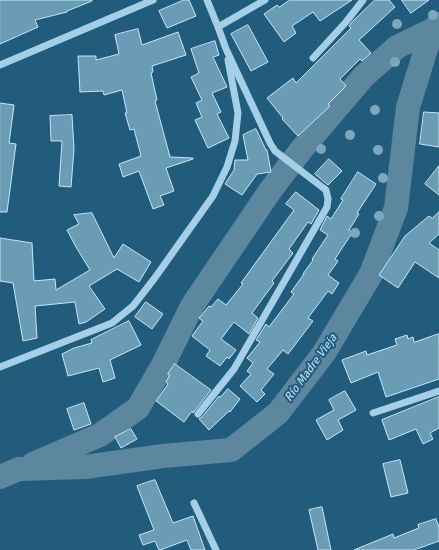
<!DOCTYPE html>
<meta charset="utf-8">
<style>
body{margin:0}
canvas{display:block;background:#215c7d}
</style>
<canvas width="439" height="550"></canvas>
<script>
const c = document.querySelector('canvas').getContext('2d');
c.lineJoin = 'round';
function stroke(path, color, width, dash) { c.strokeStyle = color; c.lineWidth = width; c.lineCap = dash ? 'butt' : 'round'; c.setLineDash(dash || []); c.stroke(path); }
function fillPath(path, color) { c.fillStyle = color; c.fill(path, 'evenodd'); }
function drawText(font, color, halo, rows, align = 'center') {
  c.font = font + ' Signika,sans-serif'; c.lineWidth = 4; c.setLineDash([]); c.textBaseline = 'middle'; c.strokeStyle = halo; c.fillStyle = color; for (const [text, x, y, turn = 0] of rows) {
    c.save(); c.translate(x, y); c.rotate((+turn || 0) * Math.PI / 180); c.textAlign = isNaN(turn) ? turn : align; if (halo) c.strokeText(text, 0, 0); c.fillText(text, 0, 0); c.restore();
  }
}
const river = new Path2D(`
 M 33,464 L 100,435 L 138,408 L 163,365 L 192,306 L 270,191 L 301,150 L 364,76 L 397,47 L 432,30
 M 0,477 L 19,469 L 85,467 L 163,456 L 231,450 L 278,413 L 324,353 L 371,274 L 396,208 L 408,107 L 432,30 L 439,24`);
const building = new Path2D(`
 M 0,0 L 92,0 L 92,1 L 67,11 L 67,12 L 35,20 L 38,27 L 0,44 Z
 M 184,0 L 189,0 L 196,16 L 167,28 L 159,11 Z
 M 290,0 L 352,0 L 320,21 L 313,12 L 292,26 L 296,33 L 284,42 L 264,14 L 277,5 L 279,7 Z
 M 375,0 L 389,0 L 395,7 L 359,40 L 371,53 L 362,61 L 360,59 L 340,79 L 346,86 L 328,104 L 330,106 L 298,136 L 282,119 L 283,118 L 267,98 L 293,78 L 296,83 L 351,28 L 349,26 L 352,22 Z
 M 402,0 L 429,0 L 411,13 Z
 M 248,25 L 268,62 L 251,71 L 231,34 Z
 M 138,29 L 142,45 L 178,32 L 186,55 L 152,66 L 153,72 L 151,73 L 157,100 L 155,101 L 170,157 L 193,158 L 193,159 L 166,168 L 174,191 L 160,196 L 164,205 L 153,209 L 139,171 L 123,177 L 119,164 L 141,156 L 134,129 L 130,130 L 125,113 L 127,113 L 122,90 L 104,95 L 103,91 L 80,92 L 78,56 L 96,56 L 96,60 L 119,54 L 115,35 Z
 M 215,41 L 219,55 L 213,57 L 227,87 L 212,93 L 221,112 L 217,114 L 229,138 L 208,148 L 195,120 L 202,117 L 196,103 L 202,100 L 191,77 L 199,73 L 191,49 Z
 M 0,103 L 14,105 L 9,143 L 16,144 L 7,212 L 0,212 Z
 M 424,112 L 439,113 L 439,147 L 420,144 Z
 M 72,115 L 74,149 L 71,187 L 59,186 L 62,141 L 51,141 L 50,116 Z
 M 256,129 L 266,150 L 267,150 L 271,172 L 257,174 L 242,195 L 225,184 L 234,170 L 235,160 L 248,160 L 243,135 Z
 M 329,159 L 342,171 L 328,185 L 315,174 Z
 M 439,166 L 439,195 L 425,184 Z
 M 358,172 L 376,184 L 357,213 L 359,214 L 349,230 L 352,233 L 335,259 L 338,261 L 328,275 L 339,283 L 332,294 L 328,291 L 308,318 L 313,321 L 288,354 L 283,350 L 267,369 L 274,374 L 261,390 L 265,394 L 257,402 L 240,386 L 251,374 L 247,371 L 253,363 L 247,358 L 260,342 L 256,340 L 266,324 L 269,327 L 294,294 L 291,292 L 304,274 L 303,274 L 313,260 L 312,259 L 328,235 L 320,230 L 327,216 L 331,219 L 343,200 L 341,199 Z
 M 296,192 L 319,210 L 311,224 L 308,222 L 289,249 L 293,253 L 272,281 L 274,283 L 252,313 L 258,318 L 249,334 L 234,322 L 221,339 L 236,350 L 229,359 L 227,357 L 220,366 L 206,356 L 210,350 L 192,336 L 203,321 L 199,318 L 209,306 L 211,307 L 218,299 L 226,305 L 243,284 L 241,283 L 294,210 L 286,204 Z
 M 439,212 L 439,234 L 429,243 L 439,250 L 439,278 L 415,262 L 398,288 L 379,275 L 405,236 L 429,216 L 432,218 Z
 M 92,213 L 114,258 L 123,244 L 151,262 L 139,282 L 117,269 L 89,286 L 105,309 L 86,322 L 79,324 L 75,302 L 35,306 L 37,338 L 23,341 L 13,283 L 0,281 L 0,238 L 32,243 L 34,281 L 55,279 L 56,290 L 90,270 L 76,247 L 67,230 L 79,224 L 74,215 Z
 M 146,302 L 163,314 L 152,329 L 135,317 Z
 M 129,321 L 141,345 L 110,360 L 115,378 L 103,382 L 99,368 L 68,376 L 62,354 L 74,348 L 92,343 L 91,340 Z
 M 439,334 L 439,379 L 386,397 L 378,372 L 351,383 L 342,360 L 366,351 L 367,355 L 397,345 L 395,339 L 407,335 L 408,339 L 413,337 L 414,342 Z
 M 175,364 L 211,390 L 193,413 L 192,411 L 184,422 L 156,401 L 168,384 L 166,382 L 170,375 L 168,374 Z
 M 228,389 L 240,399 L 230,412 L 229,411 L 209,430 L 199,419 L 202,417 L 219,396 L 220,397 Z
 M 345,391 L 356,410 L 338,420 L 343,430 L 327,440 L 316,420 L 334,410 L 329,400 Z
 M 439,397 L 439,428 L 430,433 L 433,439 L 423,444 L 416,429 L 389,440 L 382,420 Z
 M 84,403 L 91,424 L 74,430 L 67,409 Z
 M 131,429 L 137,439 L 121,448 L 115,437 Z
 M 400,460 L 408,493 L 391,497 L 383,464 Z
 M 155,480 L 173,523 L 193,516 L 205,550 L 191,550 L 187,540 L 160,550 L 159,550 L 155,541 L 143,545 L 139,535 L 154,530 L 137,486 Z
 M 322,507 L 331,550 L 318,550 L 309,510 Z
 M 436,519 L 439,527 L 439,541 L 414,550 L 354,550 L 393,534 L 394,538 L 419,528 L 418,525 Z`);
const minor = new Path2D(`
 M 218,27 L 265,0
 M 313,58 L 346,22 L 363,0
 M 0,65 L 153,0
 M 0,367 L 112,323 L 133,306 L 154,279 L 213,196 L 227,167 L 235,141 L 238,113 L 228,60
 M 373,413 L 439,391
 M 198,414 L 234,369 L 327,207 L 328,199 L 326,190 L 275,151 L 270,143 L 226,49 L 218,27 L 207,0
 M 194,503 L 216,550`);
const trees = [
 [433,15],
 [397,24],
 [395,62],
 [375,110],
 [350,135],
 [321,149],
 [378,150],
 [383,178],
 [379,216],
 [355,233]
];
const waterNames = [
 ["Río Madre Vieja",311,368,-54]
];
stroke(river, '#5c879f', 24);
fillPath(building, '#6b9cb6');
stroke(building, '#c8e5f5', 1);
stroke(minor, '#a5cfe6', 7);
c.fillStyle = '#7da7bf';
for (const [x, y] of trees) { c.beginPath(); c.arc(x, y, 5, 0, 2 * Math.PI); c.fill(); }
drawText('italic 12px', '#b0d9ee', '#215c7d', waterNames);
</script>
